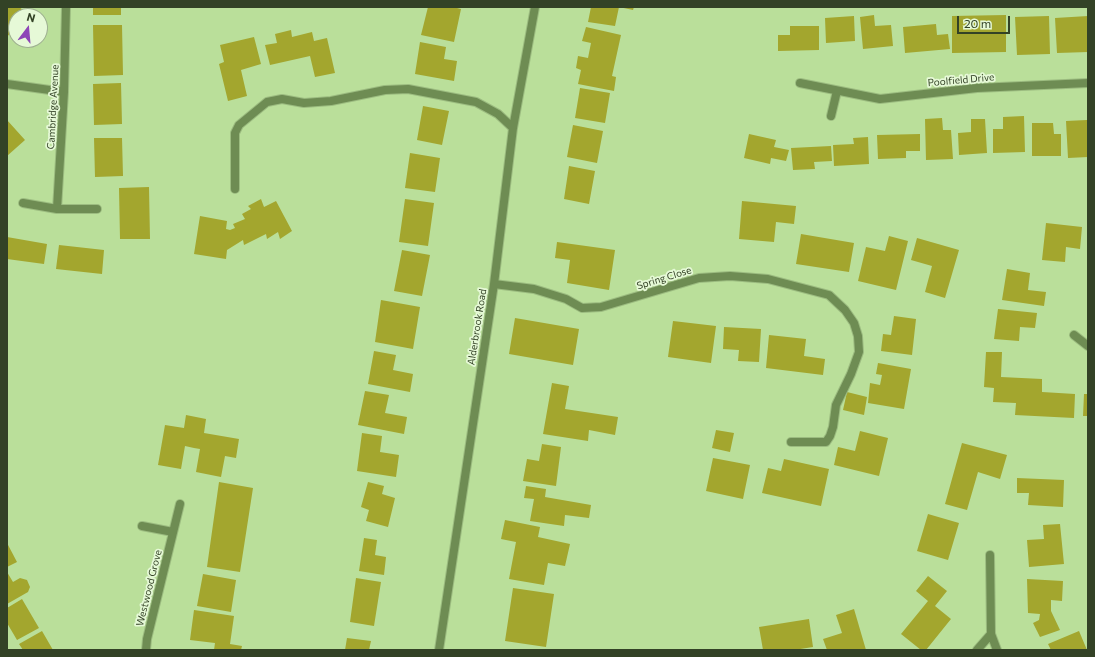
<!DOCTYPE html>
<style>
body{margin:0}
#map{position:relative;width:1095px;height:657px;overflow:hidden;background:#badf9a;font-family:Commissioner,sans-serif}
canvas{display:block}
.frame{position:absolute;inset:0;border:8px solid #334226;pointer-events:none}
.north{position:absolute;left:8px;top:8px;width:40px;height:40px;box-sizing:border-box;background:#e6f9d7;border:1px solid #9eb090;border-radius:50%;rotate:16deg;font-size:11px;font-weight:700;line-height:16px;text-align:center;color:#334226}
.north::after{content:'';display:block;margin:auto;width:14px;height:18px;background:#8e45b7;clip-path:polygon(50% 0,100% 100%,50% 72%,0 100%)}
.scale{position:absolute;left:957px;top:16px;width:53px;height:18px;box-sizing:border-box;border:2px solid #334226;border-top:0;padding-left:5px;font-size:12px;line-height:14px;white-space:nowrap;color:#334226;-webkit-text-stroke:3px #e6f9d7;paint-order:stroke}
</style>
<div id="map">
<canvas width="1095" height="657"></canvas>
<div class="frame"></div>
<div class="north">N</div>
<div class="scale">20 m</div>
</div>
<script>
const c = document.querySelector('canvas').getContext('2d');
c.lineJoin = 'round';
function fillPath(path, color) { c.fillStyle = color; c.fill(path, 'evenodd'); }
function stroke(path, color, width, dash) { c.strokeStyle = color; c.lineWidth = width; c.lineCap = dash ? 'butt' : 'round'; c.setLineDash(dash || []); c.stroke(path); }
function drawText(font, color, halo, rows, align = 'center') {
  c.font = font + ' Commissioner,sans-serif'; c.lineWidth = 3.5; c.setLineDash([]); c.textBaseline = 'middle'; c.strokeStyle = halo; c.fillStyle = color; for (const [text, x, y, turn = 0] of rows) {
    c.save(); c.translate(x, y); c.rotate((+turn || 0) * Math.PI / 180); c.textAlign = isNaN(turn) ? turn : align; if (halo) c.strokeText(text, 0, 0); c.fillText(text, 0, 0); c.restore();
  }
}
const building = new Path2D(`
 M 7,7 L 19,7 L 27,13 L 24,16 L 16,16 L 16,26 L 7,37 Z
 M 93,7 L 121,7 L 121,15 L 93,15 Z
 M 428,7 L 453,7 L 461,9 L 454,42 L 421,35 Z
 M 591,7 L 619,7 L 615,26 L 588,22 Z
 M 619,7 L 634,7 L 633,10 Z
 M 874,15 L 875,26 L 891,25 L 893,46 L 863,49 L 860,17 Z
 M 1006,15 L 1006,52 L 952,53 L 952,16 Z
 M 854,16 L 855,41 L 826,43 L 825,18 Z
 M 1049,16 L 1050,54 L 1017,55 L 1015,17 Z
 M 1088,16 L 1088,52 L 1057,53 L 1055,18 Z
 M 936,24 L 937,35 L 948,34 L 950,49 L 905,53 L 903,27 Z
 M 93,25 L 122,25 L 123,75 L 94,76 Z
 M 790,26 L 819,26 L 819,50 L 778,51 L 778,35 L 790,35 Z
 M 586,27 L 621,35 L 612,76 L 616,77 L 614,91 L 578,84 L 581,70 L 576,68 L 578,56 L 588,58 L 591,43 L 582,41 Z
 M 291,30 L 292,37 L 312,32 L 314,41 L 327,38 L 335,73 L 315,77 L 310,56 L 270,65 L 265,45 L 277,43 L 275,34 Z
 M 254,37 L 261,64 L 241,70 L 247,96 L 228,101 L 219,64 L 224,62 L 220,45 Z
 M 420,42 L 446,47 L 444,59 L 457,61 L 454,81 L 415,74 Z
 M 121,83 L 122,124 L 94,125 L 93,84 Z
 M 580,88 L 610,93 L 605,123 L 575,118 Z
 M 423,106 L 449,111 L 442,145 L 417,140 Z
 M 1024,116 L 1025,152 L 993,153 L 993,129 L 1003,129 L 1003,117 Z
 M 942,118 L 943,130 L 951,130 L 953,159 L 926,160 L 925,119 Z
 M 971,119 L 985,119 L 987,153 L 959,155 L 958,133 L 971,132 Z
 M 7,120 L 25,140 L 7,156 Z
 M 1087,120 L 1088,157 L 1068,158 L 1066,121 Z
 M 1032,123 L 1053,123 L 1054,134 L 1061,134 L 1061,156 L 1032,156 Z
 M 573,125 L 603,131 L 597,163 L 567,157 Z
 M 749,134 L 776,140 L 774,147 L 789,150 L 786,161 L 771,158 L 770,164 L 744,158 Z
 M 920,134 L 920,151 L 906,151 L 906,158 L 878,159 L 877,135 Z
 M 868,137 L 869,164 L 834,166 L 833,145 L 854,144 L 853,138 Z
 M 94,138 L 122,138 L 123,176 L 95,177 Z
 M 831,146 L 832,161 L 814,162 L 815,169 L 793,170 L 791,148 Z
 M 410,153 L 440,158 L 435,192 L 405,188 Z
 M 569,166 L 595,171 L 589,204 L 564,199 Z
 M 149,187 L 150,239 L 120,239 L 119,188 Z
 M 261,199 L 264,207 L 276,201 L 292,231 L 280,239 L 278,232 L 267,239 L 266,234 L 244,245 L 243,240 L 227,250 L 226,259 L 194,254 L 200,216 L 227,221 L 226,229 L 230,230 L 235,228 L 233,224 L 245,219 L 242,214 L 251,209 L 248,206 Z
 M 405,199 L 434,203 L 428,246 L 399,242 Z
 M 742,201 L 796,206 L 794,224 L 776,222 L 774,242 L 739,239 Z
 M 1046,223 L 1082,227 L 1080,249 L 1066,247 L 1065,262 L 1042,260 Z
 M 801,234 L 854,243 L 849,272 L 796,264 Z
 M 889,236 L 908,241 L 896,290 L 858,281 L 866,247 L 885,251 Z
 M 7,237 L 47,244 L 44,264 L 7,259 Z
 M 917,238 L 959,250 L 945,298 L 925,292 L 932,266 L 911,260 Z
 M 557,242 L 615,250 L 609,290 L 567,283 L 570,260 L 555,258 Z
 M 59,245 L 104,250 L 102,274 L 56,269 Z
 M 402,250 L 430,255 L 422,296 L 394,291 Z
 M 1007,269 L 1030,273 L 1028,290 L 1046,292 L 1044,306 L 1002,300 Z
 M 381,300 L 420,307 L 413,349 L 375,342 Z
 M 998,309 L 1037,313 L 1035,328 L 1020,327 L 1019,341 L 994,339 Z
 M 894,316 L 916,319 L 912,355 L 881,351 L 883,334 L 891,335 Z
 M 515,318 L 579,329 L 573,365 L 509,354 Z
 M 673,321 L 716,326 L 711,363 L 668,357 Z
 M 724,327 L 761,329 L 759,362 L 738,361 L 739,350 L 723,349 Z
 M 769,335 L 806,339 L 804,356 L 825,359 L 823,375 L 766,368 Z
 M 374,351 L 396,355 L 393,370 L 413,374 L 410,392 L 368,384 Z
 M 986,352 L 1002,352 L 1001,377 L 1042,379 L 1042,392 L 1075,394 L 1074,418 L 1015,415 L 1016,403 L 993,402 L 994,388 L 984,387 Z
 M 878,363 L 911,369 L 904,409 L 868,403 L 870,383 L 880,385 L 882,375 L 876,374 Z
 M 552,383 L 569,386 L 565,409 L 618,417 L 615,435 L 589,430 L 588,441 L 543,434 Z
 M 365,391 L 389,395 L 385,413 L 407,417 L 404,434 L 358,425 Z
 M 847,392 L 867,397 L 864,415 L 843,410 Z
 M 1084,394 L 1088,394 L 1088,416 L 1083,416 Z
 M 186,415 L 206,419 L 204,433 L 239,439 L 236,458 L 225,456 L 221,477 L 196,472 L 200,449 L 194,448 L 185,446 L 181,469 L 158,465 L 165,425 L 184,428 Z
 M 716,430 L 734,433 L 730,452 L 712,448 Z
 M 860,431 L 888,438 L 879,476 L 834,465 L 838,447 L 855,451 Z
 M 362,433 L 382,436 L 380,452 L 399,455 L 396,477 L 357,471 Z
 M 962,443 L 1007,455 L 1000,479 L 978,472 L 967,510 L 945,504 Z
 M 542,444 L 561,447 L 556,486 L 523,481 L 527,459 L 539,461 Z
 M 713,458 L 750,465 L 743,499 L 706,491 Z
 M 784,459 L 829,469 L 821,506 L 762,493 L 768,468 L 781,471 Z
 M 1017,478 L 1064,480 L 1063,507 L 1028,505 L 1029,493 L 1017,493 Z
 M 219,482 L 253,488 L 240,572 L 207,567 Z
 M 368,482 L 384,486 L 382,494 L 395,498 L 388,527 L 366,521 L 369,510 L 361,507 Z
 M 526,486 L 546,489 L 545,497 L 591,505 L 589,518 L 565,515 L 564,526 L 530,521 L 534,499 L 524,498 Z
 M 928,514 L 959,523 L 948,560 L 917,551 Z
 M 505,520 L 540,527 L 538,537 L 570,544 L 565,566 L 548,563 L 544,585 L 509,579 L 516,542 L 501,539 Z
 M 1060,524 L 1064,564 L 1029,567 L 1027,540 L 1044,539 L 1043,525 Z
 M 364,538 L 377,540 L 375,555 L 386,557 L 384,575 L 359,571 Z
 M 7,543 L 17,562 L 7,567 Z
 M 7,572 L 13,582 L 20,578 L 27,580 L 30,587 L 28,592 L 7,604 Z
 M 203,574 L 236,580 L 231,612 L 197,606 Z
 M 928,576 L 947,591 L 935,606 L 951,619 L 926,650 L 921,650 L 901,634 L 928,601 L 916,591 Z
 M 356,578 L 381,582 L 374,626 L 350,622 Z
 M 1027,579 L 1063,581 L 1062,601 L 1051,600 L 1051,611 L 1060,630 L 1040,637 L 1033,623 L 1039,620 L 1040,614 L 1028,613 Z
 M 513,588 L 554,594 L 546,647 L 505,641 Z
 M 22,599 L 39,628 L 17,640 L 7,623 L 7,608 Z
 M 854,609 L 866,650 L 827,650 L 823,639 L 842,633 L 836,615 Z
 M 194,610 L 234,616 L 230,644 L 242,646 L 241,650 L 214,650 L 215,643 L 190,640 Z
 M 809,619 L 813,647 L 794,650 L 763,650 L 759,627 Z
 M 42,631 L 53,650 L 23,650 L 19,644 Z
 M 1079,631 L 1087,650 L 1051,650 L 1048,644 Z
 M 347,638 L 371,641 L 369,650 L 345,650 Z`);
const minor = new Path2D(`
 M 66,7 L 64,92 L 57,209 L 97,209
 M 800,83 L 880,99 L 977,88 L 1088,83
 M 7,84 L 64,92
 M 831,116 L 837,91
 M 235,189 L 235,133 L 239,125 L 267,102 L 282,99 L 304,103 L 331,101 L 385,90 L 408,89 L 476,102 L 498,114 L 513,128
 M 23,203 L 57,209
 M 494,284 L 534,289 L 566,299 L 582,308 L 601,307 L 699,278 L 730,276 L 768,279 L 829,295 L 845,310 L 854,323 L 858,336 L 859,352 L 851,374 L 836,405 L 833,427 L 830,436 L 826,442 L 791,442
 M 1074,335 L 1088,346
 M 142,526 L 173,532
 M 990,555 L 991,634 L 997,650
 M 146,650 L 147,639 L 180,504
 M 439,650 L 494,284 L 513,128 L 535,7
 M 977,650 L 991,634`);
const streetNames = [
 ["Poolfield Drive",961,80,-5],
 ["Cambridge Avenue",53,107,-87],
 ["Spring Close",664,278,-17],
 ["Alderbrook Road",477,327,-81],
 ["Westwood Grove",149,588,-76]
];
fillPath(building, '#a3a62e');
stroke(minor, '#9cbc80', 10);
stroke(minor, '#6e8c53', 8);
drawText('10px', '#334226', '#e6f9d7', streetNames);
</script>
